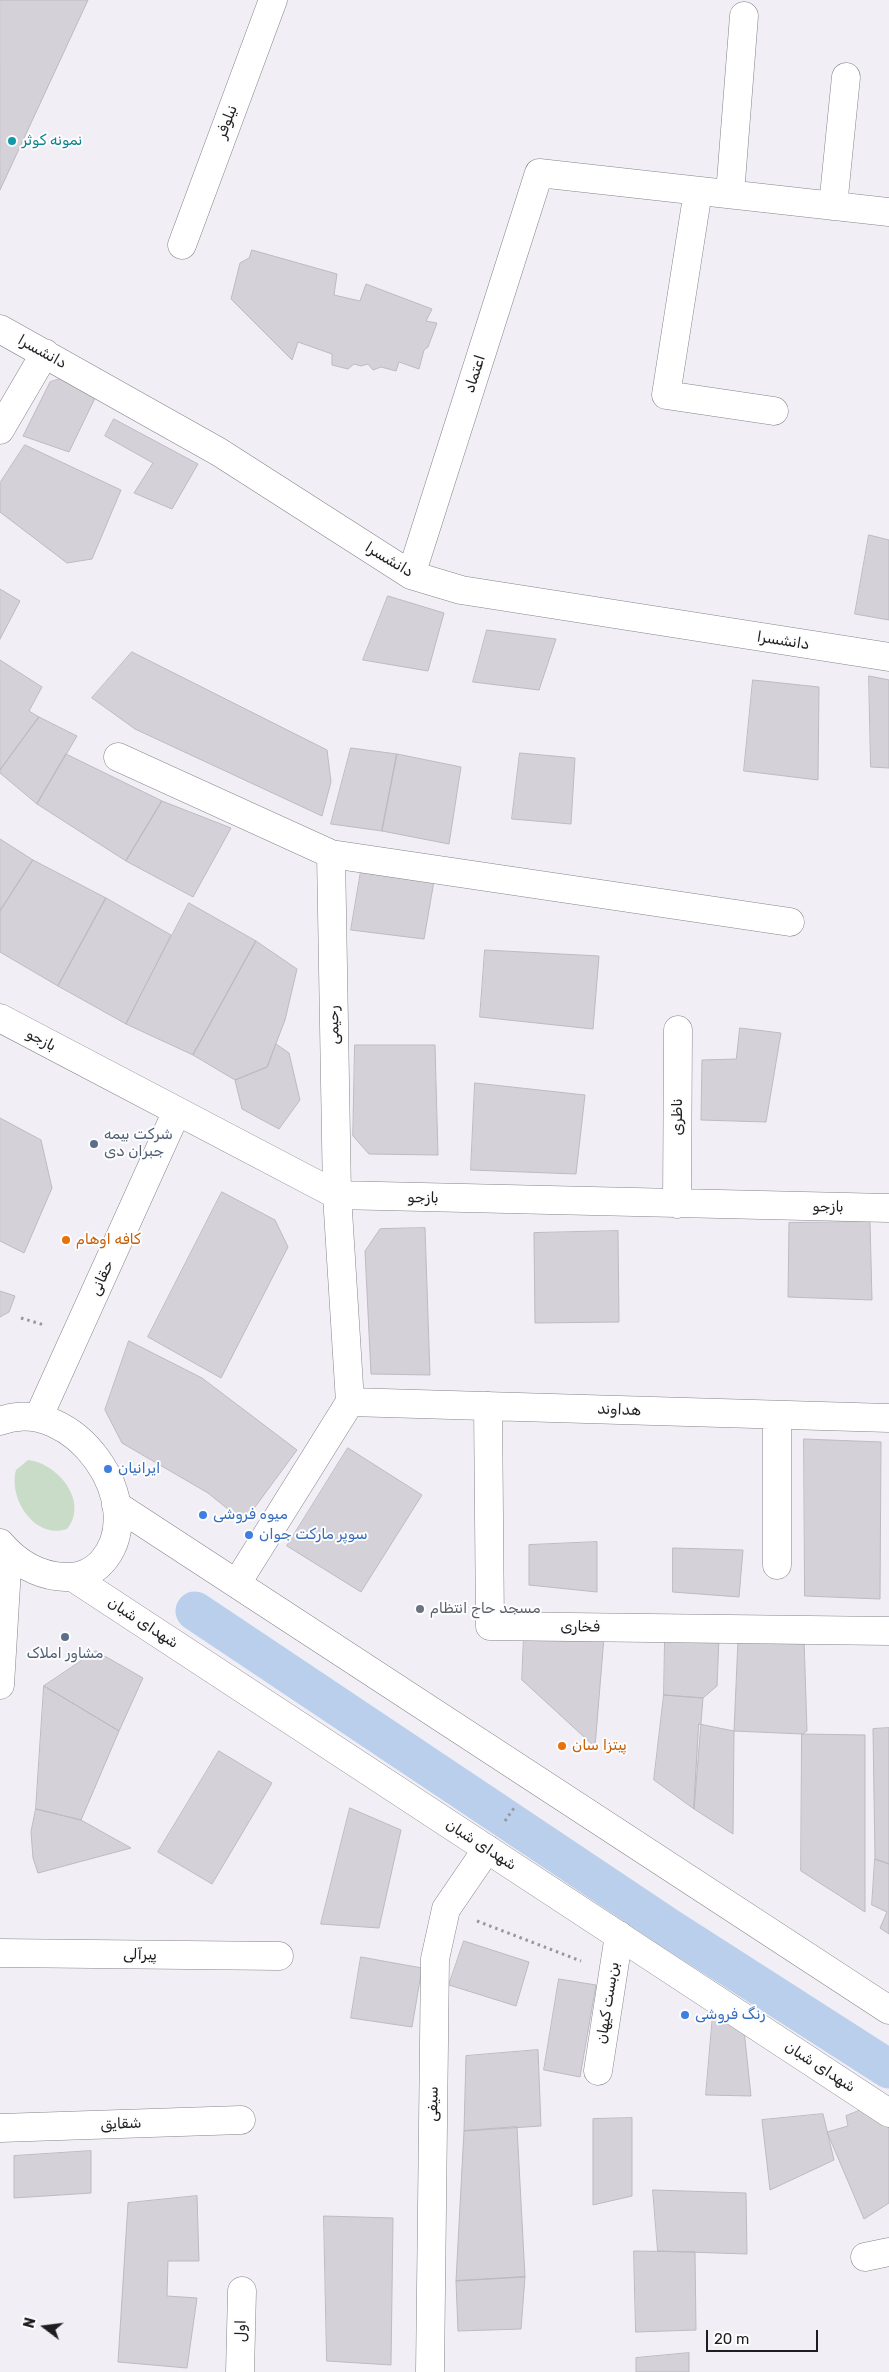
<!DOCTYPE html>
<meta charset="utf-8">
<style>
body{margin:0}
#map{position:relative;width:889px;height:2372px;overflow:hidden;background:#f1eff5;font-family:Rubik,sans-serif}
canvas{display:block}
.north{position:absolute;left:20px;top:2302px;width:50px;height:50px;-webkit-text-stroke:4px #fdfdfe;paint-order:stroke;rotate:285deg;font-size:14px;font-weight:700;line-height:20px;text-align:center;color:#1e1d1f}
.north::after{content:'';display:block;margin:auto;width:18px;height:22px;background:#1e1d1f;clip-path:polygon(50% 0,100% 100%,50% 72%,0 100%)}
.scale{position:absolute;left:706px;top:2330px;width:112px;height:22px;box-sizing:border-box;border:2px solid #1e1d1f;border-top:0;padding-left:6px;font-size:15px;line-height:18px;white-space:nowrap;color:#1e1d1f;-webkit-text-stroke:4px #fdfdfe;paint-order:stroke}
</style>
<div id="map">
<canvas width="889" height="2372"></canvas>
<div class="north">N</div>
<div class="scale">20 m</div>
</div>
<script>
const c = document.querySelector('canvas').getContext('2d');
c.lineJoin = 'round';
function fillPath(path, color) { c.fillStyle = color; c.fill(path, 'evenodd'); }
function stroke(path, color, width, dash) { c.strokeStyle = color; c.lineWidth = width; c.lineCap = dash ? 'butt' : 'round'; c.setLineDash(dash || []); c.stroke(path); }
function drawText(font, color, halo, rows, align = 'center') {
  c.font = font + ' Rubik,"Noto Sans Arabic",sans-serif'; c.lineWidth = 4; c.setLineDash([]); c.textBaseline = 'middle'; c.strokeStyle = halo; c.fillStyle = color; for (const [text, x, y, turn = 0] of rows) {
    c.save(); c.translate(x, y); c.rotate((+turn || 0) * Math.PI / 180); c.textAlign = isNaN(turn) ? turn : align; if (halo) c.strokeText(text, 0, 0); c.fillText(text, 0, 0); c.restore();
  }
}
const green = new Path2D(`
 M 28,1460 C 58,1463 89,1502 67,1529 C 34,1540 8,1498 16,1470 Z`);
const canal = new Path2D(`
 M 195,1611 L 669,1928 L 889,2069`);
const building = new Path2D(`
 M 0,0 L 88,0 L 0,190 Z
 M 252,250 L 337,274 L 334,295 L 360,301 L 366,284 L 432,309 L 426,321 L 437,323 L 428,347 L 424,350 L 419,369 L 399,362 L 396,371 L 381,367 L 373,370 L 368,364 L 361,366 L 354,364 L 348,369 L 332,365 L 332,354 L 298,342 L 292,360 L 231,299 L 240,263 L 249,258 Z
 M 70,376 L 96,396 L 69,452 L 23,436 L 50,382 Z
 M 114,419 L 198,464 L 172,509 L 134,493 L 153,463 L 105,436 Z
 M 25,445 L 121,490 L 92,559 L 67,563 L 0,512 L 0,483 Z
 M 869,535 L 889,540 L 889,620 L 855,614 Z
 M 0,589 L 20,601 L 0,639 Z
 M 388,596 L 444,613 L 428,671 L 363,660 Z
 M 487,630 L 556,639 L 539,690 L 473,682 Z
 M 132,652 L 327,750 L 331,782 L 322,816 L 135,729 L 92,698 Z
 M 0,660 L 42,687 L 29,711 L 39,717 L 0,770 Z
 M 869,676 L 889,680 L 889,768 L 871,767 Z
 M 753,680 L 819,687 L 818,780 L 744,771 Z
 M 39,717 L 77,736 L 37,804 L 0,773 L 0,770 Z
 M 351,748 L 397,754 L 382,831 L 331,824 Z
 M 520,753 L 575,758 L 571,824 L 512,819 Z
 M 66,754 L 162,801 L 126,861 L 37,804 Z
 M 397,754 L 461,767 L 449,844 L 382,831 Z
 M 162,801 L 231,828 L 193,897 L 126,861 Z
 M 0,839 L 33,860 L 0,911 Z
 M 33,860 L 106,898 L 58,986 L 0,952 L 0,911 Z
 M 361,871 L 434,881 L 424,939 L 351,930 Z
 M 106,898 L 171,935 L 126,1024 L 58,986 Z
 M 189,903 L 256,941 L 193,1055 L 126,1024 Z
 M 256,941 L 297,969 L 285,1020 L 267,1067 L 235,1080 L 193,1055 Z
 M 485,950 L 599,956 L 593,1029 L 480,1017 Z
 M 740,1028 L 781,1033 L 766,1122 L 701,1120 L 702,1060 L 736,1059 Z
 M 276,1044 L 289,1053 L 300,1100 L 279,1129 L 242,1109 L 235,1080 L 267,1067 Z
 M 355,1045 L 435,1045 L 438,1155 L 369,1154 L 353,1136 Z
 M 475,1083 L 585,1095 L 576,1174 L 471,1170 Z
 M 0,1118 L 41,1140 L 52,1188 L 24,1253 L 0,1241 Z
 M 222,1192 L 275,1220 L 288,1247 L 221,1378 L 148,1337 Z
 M 870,1222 L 872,1300 L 788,1297 L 789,1223 Z
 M 425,1228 L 430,1375 L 371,1374 L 365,1251 L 380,1229 Z
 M 618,1231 L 619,1322 L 535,1323 L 534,1233 Z
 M 0,1291 L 15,1296 L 9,1312 L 0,1317 Z
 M 129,1341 L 202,1378 L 297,1450 L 244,1522 L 208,1493 L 122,1443 L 105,1410 Z
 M 804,1439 L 881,1442 L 880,1599 L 805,1596 Z
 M 348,1448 L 422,1495 L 361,1592 L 287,1546 Z
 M 597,1542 L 597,1592 L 529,1585 L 529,1545 Z
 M 673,1548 L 743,1550 L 739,1597 L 673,1592 Z
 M 524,1635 L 604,1637 L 595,1747 L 522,1680 Z
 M 665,1638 L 719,1638 L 717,1686 L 703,1698 L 664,1695 Z
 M 804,1639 L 807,1731 L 802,1734 L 734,1731 L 738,1640 Z
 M 96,1651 L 143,1678 L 119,1731 L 44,1686 Z
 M 44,1686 L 119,1731 L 81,1820 L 36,1809 Z
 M 664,1695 L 703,1698 L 694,1809 L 654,1780 Z
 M 699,1724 L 734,1731 L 733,1834 L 694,1809 Z
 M 889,1728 L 889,1864 L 875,1859 L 873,1729 Z
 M 802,1734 L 865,1735 L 865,1912 L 801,1871 Z
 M 219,1751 L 272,1783 L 212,1884 L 158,1852 Z
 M 350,1808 L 401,1830 L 379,1928 L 321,1924 Z
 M 36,1809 L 81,1820 L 131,1848 L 38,1873 L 33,1858 L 31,1832 Z
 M 875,1859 L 889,1864 L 889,1934 L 880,1928 L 887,1912 L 872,1905 Z
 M 464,1941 L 529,1962 L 516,2006 L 449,1985 Z
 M 361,1957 L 422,1968 L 412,2027 L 351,2018 Z
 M 559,1979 L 596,1985 L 580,2077 L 544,2070 Z
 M 713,2014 L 744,2030 L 751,2096 L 706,2095 Z
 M 538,2050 L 541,2126 L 464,2131 L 466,2056 Z
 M 866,2108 L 882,2115 L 889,2126 L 889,2203 L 864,2219 L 827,2132 L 848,2126 L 846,2116 Z
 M 823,2114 L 834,2160 L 770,2190 L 762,2120 Z
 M 632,2118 L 632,2196 L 593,2205 L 593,2119 Z
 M 517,2127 L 525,2277 L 456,2281 L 464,2131 Z
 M 91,2151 L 91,2193 L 14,2198 L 14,2156 Z
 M 653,2190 L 746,2193 L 747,2254 L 658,2251 Z
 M 197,2196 L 199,2261 L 168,2261 L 167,2296 L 197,2298 L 187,2368 L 118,2362 L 128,2203 Z
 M 324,2216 L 393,2218 L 391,2365 L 327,2361 Z
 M 634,2251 L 695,2252 L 696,2330 L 636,2332 Z
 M 525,2277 L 521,2329 L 458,2331 L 456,2281 Z
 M 689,2353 L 689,2372 L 636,2372 L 636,2358 Z`);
const path = new Path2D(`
 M 21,1318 L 44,1325
 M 505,1821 L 516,1805
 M 477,1921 L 581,1961`);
const minor = new Path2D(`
 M 698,191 L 666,395 L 774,411
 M 730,194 L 744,16
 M 833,206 L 846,77
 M 182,245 L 273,0
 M 0,329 L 219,452 L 411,575 L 461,590 L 889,657
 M 0,430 L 45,353
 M 411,575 L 539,173 L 889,212
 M 118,757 L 331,854 L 790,922
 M 337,1195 L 889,1208
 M 677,1204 L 678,1030
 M 350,1402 L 889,1418
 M 488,1406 L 490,1626 L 889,1631
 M 777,1415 L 777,1565
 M 237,1583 L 350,1402 L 337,1195 L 331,854
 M 0,1953 L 279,1956
 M 598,2071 L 619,1935
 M 0,2128 L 241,2120
 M 865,2257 L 889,2252
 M 240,2372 L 242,2291
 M 430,2372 L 435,1959 L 446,1909 L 487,1849`);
const tertiary = new Path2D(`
 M 0,1018 L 337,1195
 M 39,1416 L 177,1111
 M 0,1421 C 73,1393 152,1505 102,1562 C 93,1572 79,1578 65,1577 C 39,1576 17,1563 0,1543
 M 116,1505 L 889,2010
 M 74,1578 L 889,2113
 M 0,1685 L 8,1552`);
const markers = [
 [12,141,5,"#0f9aa8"],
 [94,1144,5,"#5c6f8a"],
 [66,1240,5,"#e8710a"],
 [108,1469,5,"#3f7fe0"],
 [203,1515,5,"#3f7fe0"],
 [249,1535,5,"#3f7fe0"],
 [420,1609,5,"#6b7280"],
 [65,1637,5,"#5c6f8a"],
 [562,1746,5,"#e8710a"],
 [685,2015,5,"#3f7fe0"]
];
const streetNames = [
 ["نیلوفر",227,122,-69],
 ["دانشسرا",42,352,29],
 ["اعتماد",475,374,-72],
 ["دانشسرا",389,560,31],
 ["دانشسرا",783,641,9],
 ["رحیمی",334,1025,-91],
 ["بازجو",41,1040,28],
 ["ناظری",678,1117,-90],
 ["بازجو",423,1198,1],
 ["بازجو",828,1207,1],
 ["حقانی",102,1278,-66],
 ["هداوند",619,1410,2],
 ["شهدای شبان",143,1623,33],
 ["فخاری",580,1627,1],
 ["شهدای شبان",481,1845,33],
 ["پیرآلی",140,1955,1],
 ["بن‌بست کیهان",608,2003,-81],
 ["شهدای شبان",820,2067,33],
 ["سیفی",433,2104,-89],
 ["شقایق",121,2124,-2],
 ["اول",241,2331,-89]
];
const cultureNames = [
 ["نمونه کوثر",22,141]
];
const serviceNames = [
 ["شرکت بیمه",104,1135],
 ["جبران دی",104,1152],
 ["مشاور املاک",65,1654,"center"]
];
const foodNames = [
 ["کافه اوهام",76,1240],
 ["پیتزا سان",572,1746]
];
const shopNames = [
 ["ایرانیان",118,1469],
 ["میوه فروشی",213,1515],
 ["سوپر مارکت جوان",259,1535],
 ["رنگ فروشی",695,2015]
];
const worshipNames = [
 ["مسجد حاج انتظام",430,1609]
];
fillPath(green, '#c8dcc8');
stroke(canal, '#bacfec', 39);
fillPath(building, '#d4d2d8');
stroke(building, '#bdbac1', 1);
stroke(minor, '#86848a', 29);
stroke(tertiary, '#86848a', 29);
stroke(path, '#98979b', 3, [2.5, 4]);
stroke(minor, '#fff', 28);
stroke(tertiary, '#fff', 28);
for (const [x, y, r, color] of markers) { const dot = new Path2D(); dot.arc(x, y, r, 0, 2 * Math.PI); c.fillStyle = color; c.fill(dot); stroke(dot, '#fdfdfe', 2); }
drawText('15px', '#1e1d1f', '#fdfdfe', streetNames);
drawText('15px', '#0d838f', '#fdfdfe', cultureNames, 'left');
drawText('15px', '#4e5e75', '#fdfdfe', serviceNames, 'left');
drawText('15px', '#c56008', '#fdfdfe', foodNames, 'left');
drawText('15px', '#366cbe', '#fdfdfe', shopNames, 'left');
drawText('15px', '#5b616d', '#fdfdfe', worshipNames, 'left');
</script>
